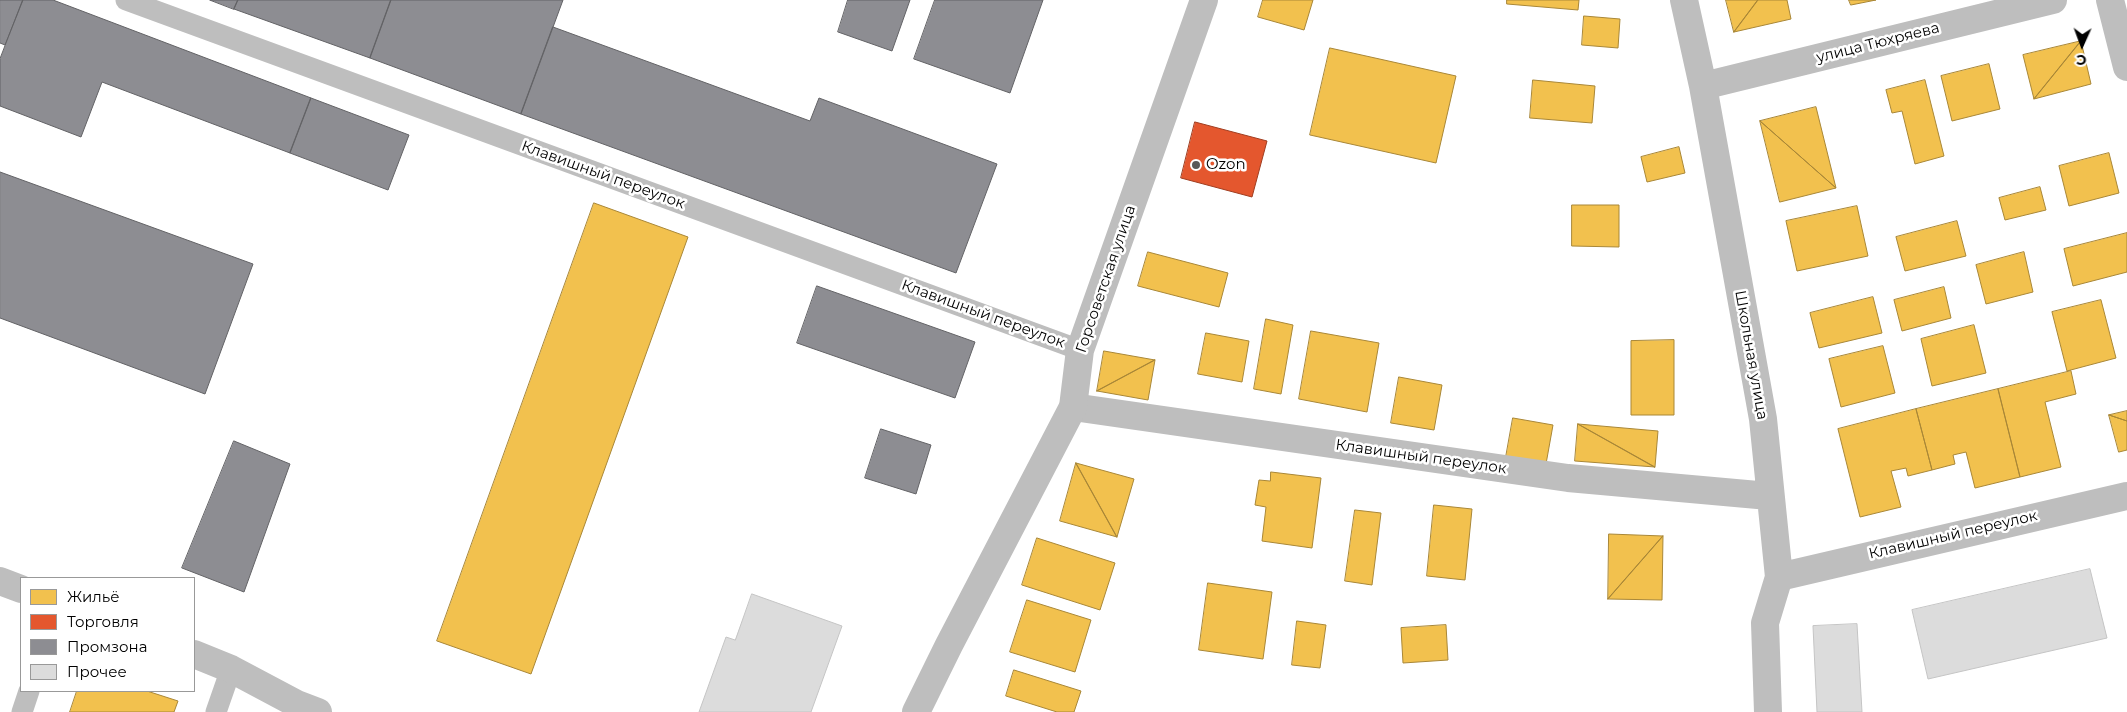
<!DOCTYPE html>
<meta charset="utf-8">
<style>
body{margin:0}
#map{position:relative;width:2127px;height:712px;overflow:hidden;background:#fff;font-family:Montserrat,sans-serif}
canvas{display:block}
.legend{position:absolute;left:20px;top:577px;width:175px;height:115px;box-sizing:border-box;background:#fff;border:1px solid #999;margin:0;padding:6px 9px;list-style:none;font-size:15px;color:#000}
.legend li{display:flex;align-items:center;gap:10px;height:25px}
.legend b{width:25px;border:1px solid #999}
.north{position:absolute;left:2057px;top:20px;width:50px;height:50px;-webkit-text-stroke:4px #fff;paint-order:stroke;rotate:182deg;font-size:14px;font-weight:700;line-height:20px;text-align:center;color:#000}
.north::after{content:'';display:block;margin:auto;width:18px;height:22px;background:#000;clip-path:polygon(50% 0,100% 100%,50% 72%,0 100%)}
</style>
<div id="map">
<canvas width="2127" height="712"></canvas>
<ul class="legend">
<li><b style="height:14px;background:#f2c14e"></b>Жильё</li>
<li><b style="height:14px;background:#e4572e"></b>Торговля</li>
<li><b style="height:14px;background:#8d8d92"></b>Промзона</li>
<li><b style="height:14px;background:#dcdcdc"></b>Прочее</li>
</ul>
<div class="north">С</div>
</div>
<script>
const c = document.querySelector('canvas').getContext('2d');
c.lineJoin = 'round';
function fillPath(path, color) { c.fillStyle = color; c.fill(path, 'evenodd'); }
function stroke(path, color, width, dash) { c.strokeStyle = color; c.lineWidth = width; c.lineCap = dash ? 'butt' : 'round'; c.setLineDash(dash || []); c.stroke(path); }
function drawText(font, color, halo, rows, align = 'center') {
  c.font = font + ' Montserrat,sans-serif'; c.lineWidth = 5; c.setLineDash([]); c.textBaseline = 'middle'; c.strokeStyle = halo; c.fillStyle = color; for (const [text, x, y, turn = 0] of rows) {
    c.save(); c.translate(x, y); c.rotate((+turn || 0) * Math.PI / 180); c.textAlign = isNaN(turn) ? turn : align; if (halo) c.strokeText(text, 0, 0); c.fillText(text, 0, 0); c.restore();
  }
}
const homes = new Path2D(`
 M 1263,0 L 1313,0 L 1304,30 L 1258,17 Z
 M 1507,0 L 1579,0 L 1578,10 L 1507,4 Z
 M 1726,0 L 1758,0 L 1734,32 Z
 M 1758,0 L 1787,0 L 1791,19 L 1734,32 Z
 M 1849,0 L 1876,0 L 1851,5 Z
 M 1584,16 L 1620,19 L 1618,48 L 1582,45 Z
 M 2081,41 L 2091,84 L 2034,99 Z
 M 2081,41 L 2034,99 L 2023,55 Z
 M 1330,48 L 1456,76 L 1436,163 L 1310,135 Z
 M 1989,64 L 2000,109 L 1952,121 L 1941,76 Z
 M 1533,80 L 1595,86 L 1592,123 L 1530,118 Z
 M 1925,80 L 1944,156 L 1915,164 L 1902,111 L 1892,113 L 1886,90 Z
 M 1816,107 L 1836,188 L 1760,121 Z
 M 1760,121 L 1836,188 L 1780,202 Z
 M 1679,147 L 1685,173 L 1647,182 L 1641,157 Z
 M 2109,153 L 2119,193 L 2069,206 L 2059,166 Z
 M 2040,187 L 2046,210 L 2005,220 L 1999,198 Z
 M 594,203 L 688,237 L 531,674 L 437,641 Z
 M 1572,205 L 1619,205 L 1619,247 L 1572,246 Z
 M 1857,206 L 1868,256 L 1797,271 L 1786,221 Z
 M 1957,221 L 1966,256 L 1905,271 L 1896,237 Z
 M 2127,233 L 2127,272 L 2073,286 L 2064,249 Z
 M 1148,252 L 1228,273 L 1219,307 L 1138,286 Z
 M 2024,252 L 2033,292 L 1986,304 L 1976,265 Z
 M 1944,287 L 1951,318 L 1902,331 L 1894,300 Z
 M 1873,297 L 1882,333 L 1819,348 L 1810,313 Z
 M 2101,300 L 2116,358 L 2067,371 L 2052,312 Z
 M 1266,319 L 1293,325 L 1281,394 L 1254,389 Z
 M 1974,325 L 1986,373 L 1932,386 L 1921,339 Z
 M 1311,331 L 1379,343 L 1367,412 L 1299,399 Z
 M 1206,333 L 1249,341 L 1242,382 L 1198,374 Z
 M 1674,340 L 1674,415 L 1631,415 L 1631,341 Z
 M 1883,346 L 1895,393 L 1841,407 L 1829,359 Z
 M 1104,351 L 1155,360 L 1097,391 Z
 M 1155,360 L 1148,400 L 1097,391 Z
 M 2071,371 L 2076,394 L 2045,402 L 2061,467 L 2020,477 L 1998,389 Z
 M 1399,377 L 1442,385 L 1434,430 L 1391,423 Z
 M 1998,389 L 2020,477 L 1975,488 L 1966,452 L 1953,455 L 1955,464 L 1932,470 L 1916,409 Z
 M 1916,409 L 1932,470 L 1908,476 L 1906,468 L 1891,471 L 1901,507 L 1860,517 L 1838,429 Z
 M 2127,411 L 2127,421 L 2109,415 Z
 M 2109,415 L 2127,421 L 2127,450 L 2119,452 Z
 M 1513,418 L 1553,425 L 1546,464 L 1506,457 Z
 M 1578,424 L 1655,467 L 1575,461 Z
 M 1578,424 L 1658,431 L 1655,467 Z
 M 1076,463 L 1134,479 L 1117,537 Z
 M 1076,463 L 1117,537 L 1060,521 Z
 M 1271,472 L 1321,478 L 1312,548 L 1262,541 L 1266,507 L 1255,505 L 1259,480 L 1270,481 Z
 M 1434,505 L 1472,509 L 1465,580 L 1427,576 Z
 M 1355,510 L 1381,513 L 1372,585 L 1345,581 Z
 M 1609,534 L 1663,536 L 1608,599 Z
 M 1663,536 L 1662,600 L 1608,599 Z
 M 1037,538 L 1115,563 L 1100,610 L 1022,585 Z
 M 1208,583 L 1272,592 L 1263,659 L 1199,650 Z
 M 1027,600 L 1091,620 L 1075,672 L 1010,652 Z
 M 1297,621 L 1326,625 L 1320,668 L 1292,665 Z
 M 1446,625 L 1448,660 L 1403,663 L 1401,628 Z
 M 1014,670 L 1081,691 L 1074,712 L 1057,712 L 1006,696 Z
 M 77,691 L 147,691 L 178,701 L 174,712 L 70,712 Z`);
const shops = new Path2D(`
 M 1195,122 L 1267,141 L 1252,197 L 1181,178 Z`);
const industry = new Path2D(`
 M 0,0 L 23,0 L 5,45 L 0,43 Z
 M 23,0 L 53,0 L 311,98 L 290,153 L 102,82 L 81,137 L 0,106 L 0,59 Z
 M 210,0 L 238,0 L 234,9 Z
 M 238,0 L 391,0 L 370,58 L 234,9 Z
 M 391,0 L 563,0 L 521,114 L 370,58 Z
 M 848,0 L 910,0 L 892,51 L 838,32 Z
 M 935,0 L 1043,0 L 1010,93 L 914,59 Z
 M 553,27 L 810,121 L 819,98 L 997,164 L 956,273 L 521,114 Z
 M 311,98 L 409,135 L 388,190 L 290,153 Z
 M 0,172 L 253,264 L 205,394 L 0,318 Z
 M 817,286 L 975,342 L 955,398 L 797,343 Z
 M 881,429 L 931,445 L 916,494 L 865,478 Z
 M 234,441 L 290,464 L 244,592 L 182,568 Z`);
const building = new Path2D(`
 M 2090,569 L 2107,638 L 1928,679 L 1912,610 Z
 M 752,594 L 842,626 L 811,712 L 699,712 L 726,637 L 735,640 Z
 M 1857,624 L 1862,712 L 1817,712 L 1813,626 Z`);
const service = new Path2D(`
 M 126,0 L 1080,350
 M 22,712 L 29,691
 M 216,712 L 231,669`);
const minor = new Path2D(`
 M 1684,0 L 1703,86 L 1763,419 L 1779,577 L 1765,623 L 1768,712
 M 1703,86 L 2053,0
 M 1073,407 L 1568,478 L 1769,496
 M 1779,577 L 2127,496
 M 0,581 L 21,589
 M 194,654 L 231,669 L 297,704 L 318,712`);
const tertiary = new Path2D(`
 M 2110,0 L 2127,67
 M 916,712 L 949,645 L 1073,407 L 1080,350 L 1204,0`);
const markers = [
 [1196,165,5,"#595959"]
];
const streetNames = [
 ["улица Тюхряева",1878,43,-14],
 ["Клавишный переулок",603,175,20],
 ["Горсоветская улица",1106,279,-71],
 ["Клавишный переулок",983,314,20],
 ["Школьная улица",1751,355,80],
 ["Клавишный переулок",1421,457,8],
 ["Клавишный переулок",1953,535,-13]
];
const poiNames = [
 ["Ozon",1206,165]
];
fillPath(homes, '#f2c14e');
stroke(homes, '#a98737', 1);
fillPath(shops, '#e4572e');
stroke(shops, '#a03d20', 1);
fillPath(industry, '#8d8d92');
stroke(industry, '#636366', 1);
fillPath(building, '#dcdcdc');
stroke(building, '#c5c5c5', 1);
stroke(service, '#bebebe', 21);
stroke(minor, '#bebebe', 28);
stroke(tertiary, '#bebebe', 28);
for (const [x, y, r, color] of markers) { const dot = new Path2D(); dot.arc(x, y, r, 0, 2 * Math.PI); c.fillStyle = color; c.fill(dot); stroke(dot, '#fff', 2); }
drawText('15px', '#000', '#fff', streetNames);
drawText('15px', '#000', '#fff', poiNames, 'left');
</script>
